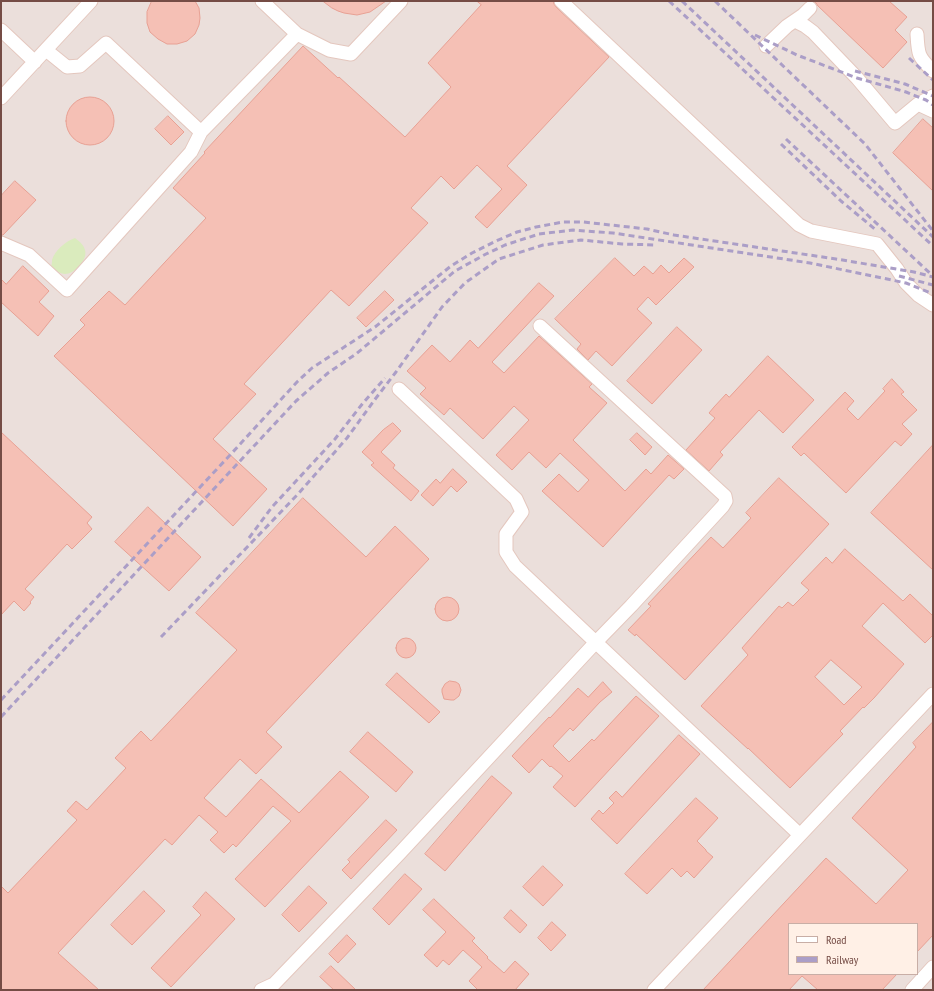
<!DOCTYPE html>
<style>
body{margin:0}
#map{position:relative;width:934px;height:991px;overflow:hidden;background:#feebdf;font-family:"PT Sans Narrow",sans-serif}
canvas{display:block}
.frame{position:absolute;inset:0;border:2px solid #754c45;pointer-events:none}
.legend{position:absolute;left:788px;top:923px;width:130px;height:52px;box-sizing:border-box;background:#fff0e6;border:1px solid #c8aea6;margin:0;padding:5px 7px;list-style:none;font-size:12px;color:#754c45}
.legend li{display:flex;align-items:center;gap:8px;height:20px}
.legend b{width:20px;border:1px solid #c8aea6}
</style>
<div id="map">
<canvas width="934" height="991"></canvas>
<div class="frame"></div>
<ul class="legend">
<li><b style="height:5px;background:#fff"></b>Road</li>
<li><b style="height:5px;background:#ab9ec7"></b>Railway</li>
</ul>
</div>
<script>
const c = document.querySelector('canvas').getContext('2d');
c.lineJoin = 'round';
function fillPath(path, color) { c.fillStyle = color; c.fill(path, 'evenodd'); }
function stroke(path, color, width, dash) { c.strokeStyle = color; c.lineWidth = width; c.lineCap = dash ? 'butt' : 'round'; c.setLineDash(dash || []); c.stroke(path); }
const industrial = new Path2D(`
 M 1,1 L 933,1 L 933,990 L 1,990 ZM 789,924 L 917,924 L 917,974 L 789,974 Z`);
const green = new Path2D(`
 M 75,238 C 79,241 84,245 85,250 C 88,260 74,274 65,274 C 60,274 55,270 51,266 C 52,264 52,262 52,260 C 55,250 66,241 75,238 Z`);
const building = new Path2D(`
 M 152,1 L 195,1 L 199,8 L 200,18 L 199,25 L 195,34 L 187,41 L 177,44 L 167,44 L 158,39 L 150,32 L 147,23 L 147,12 Z
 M 323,1 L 386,1 L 370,12 L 357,15 L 344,13 L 338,11 L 332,8 Z
 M 477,1 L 553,1 L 554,4 L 556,7 L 609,57 L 507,166 L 527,185 L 487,228 L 475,217 L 502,189 L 477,165 L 454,189 L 441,176 L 411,208 L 428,223 L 349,306 L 331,290 L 244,384 L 256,394 L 213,439 L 267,489 L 233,526 L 54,356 L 85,325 L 80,320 L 109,291 L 125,305 L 206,218 L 173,188 L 205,153 L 204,152 L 303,46 L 338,78 L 339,77 L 405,137 L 451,87 L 428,63 L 481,5 Z
 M 813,1 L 889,1 L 907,17 L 895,30 L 907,42 L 883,68 L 818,6 L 816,3 Z
 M66 121a24 24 0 1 1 48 0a24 24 0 1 1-48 0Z
 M 168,116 L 184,132 L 171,145 L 155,129 Z
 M 923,119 L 933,128 L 933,191 L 893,153 Z
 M 15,181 L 36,200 L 3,235 L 1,235 L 1,196 Z
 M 615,258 L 634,276 L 644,266 L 653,274 L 661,265 L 669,273 L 684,258 L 694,267 L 656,305 L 648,297 L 637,309 L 652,323 L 612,366 L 596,351 L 588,360 L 577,349 L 581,344 L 555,319 Z
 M 23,266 L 49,291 L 39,302 L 54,316 L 38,336 L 1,302 L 1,279 L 6,284 Z
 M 539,283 L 554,296 L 492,362 L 504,373 L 539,336 L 592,384 L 589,387 L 607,403 L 573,440 L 625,491 L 646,469 L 651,474 L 668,455 L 684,469 L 674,479 L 669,475 L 603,547 L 542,491 L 559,474 L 578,492 L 589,480 L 560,453 L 546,468 L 529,452 L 512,470 L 496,455 L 529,420 L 514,406 L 483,439 L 450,408 L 444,415 L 420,394 L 426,388 L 407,371 L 432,345 L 450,362 L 470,340 L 478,348 Z
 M 385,291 L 394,300 L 366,327 L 357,318 Z
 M 677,327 L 702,350 L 652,404 L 627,381 Z
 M 768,356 L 814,400 L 783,433 L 759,410 L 720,452 L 723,455 L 709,471 L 686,450 L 715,418 L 709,413 L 714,407 L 726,394 L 729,397 Z
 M 892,379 L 904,392 L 901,394 L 917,410 L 902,424 L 912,434 L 901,446 L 895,441 L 846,493 L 804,453 L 801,456 L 792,447 L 845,392 L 854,401 L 847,409 L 858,420 L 885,391 L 883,389 Z
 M 393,423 L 401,431 L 381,452 L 395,465 L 393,468 L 419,491 L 411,501 L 371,465 L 374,463 L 362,452 L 383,430 Z
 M 1,432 L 92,517 L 87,523 L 92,529 L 72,549 L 67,544 L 25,589 L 34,597 L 30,602 L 31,603 L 24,611 L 14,601 L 1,615 Z
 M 637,433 L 652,447 L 645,455 L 630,440 Z
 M 933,445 L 933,570 L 871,513 Z
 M 453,469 L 467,482 L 457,492 L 451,486 L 433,506 L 421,495 L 436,479 L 440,483 Z
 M 779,478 L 829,524 L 685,680 L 636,634 L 635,636 L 628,630 L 651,606 L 648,604 L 711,537 L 723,548 L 751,518 L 746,513 Z
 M 303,498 L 366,557 L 395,526 L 429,559 L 266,732 L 282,747 L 256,774 L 240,759 L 204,798 L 226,817 L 261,779 L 299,813 L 340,771 L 369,797 L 265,907 L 235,879 L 291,821 L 273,806 L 236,847 L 233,844 L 224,853 L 210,840 L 218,832 L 199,815 L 172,845 L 165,839 L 58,953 L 99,990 L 1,990 L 1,886 L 8,893 L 77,820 L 67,811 L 76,801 L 87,810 L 126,768 L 115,758 L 141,731 L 151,741 L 237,650 L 196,613 Z
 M 148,507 L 201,557 L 169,591 L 115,542 Z
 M 845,549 L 903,601 L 910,594 L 933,616 L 933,635 L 925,643 L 883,603 L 862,626 L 904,664 L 874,698 L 864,708 L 863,707 L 840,731 L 843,734 L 790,788 L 748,748 L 748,749 L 701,706 L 748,655 L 742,648 L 779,606 L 782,608 L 788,602 L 793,606 L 809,590 L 801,583 L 826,557 L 832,563 ZM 831,660 L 862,687 L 844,705 L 815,677 Z
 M435 609a12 12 0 1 1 24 0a12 12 0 1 1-24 0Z
 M396 648a10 10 0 1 1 20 0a10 10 0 1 1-20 0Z
 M 397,673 L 440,712 L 429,723 L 386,685 Z
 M 450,681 L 456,682 L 459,684 L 461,690 L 459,696 L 454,700 L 451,700 L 444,699 L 442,692 L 442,689 L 445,684 Z
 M 603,682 L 612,692 L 600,702 L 573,731 L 570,728 L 553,746 L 569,762 L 592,739 L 594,741 L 636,696 L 659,716 L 575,807 L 553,787 L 563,776 L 551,766 L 550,767 L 542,759 L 529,773 L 512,756 L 549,717 L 550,718 L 578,688 L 588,697 Z
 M 933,722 L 933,935 L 917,952 L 917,924 L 789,924 L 789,974 L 897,974 L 882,990 L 818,990 L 802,976 L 789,990 L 703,990 L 826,858 L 876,904 L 908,870 L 852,818 L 916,747 L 913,743 Z
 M 368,732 L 413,772 L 396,792 L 350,752 Z
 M 679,735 L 700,754 L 617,844 L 591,819 L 599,810 L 603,814 L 614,803 L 609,798 L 616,791 L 622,797 Z
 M 492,776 L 512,793 L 445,871 L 425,854 Z
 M 696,798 L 718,818 L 697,841 L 706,850 L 706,851 L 713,857 L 694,878 L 687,871 L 681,877 L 672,868 L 647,894 L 625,874 Z
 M 386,820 L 397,830 L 351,879 L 342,870 L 350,862 L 348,860 Z
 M 543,866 L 563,885 L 543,906 L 523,887 Z
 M 405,874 L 422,889 L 389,925 L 373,909 Z
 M 309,886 L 327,903 L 299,932 L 282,915 Z
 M 144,891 L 165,911 L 132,945 L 111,925 Z
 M 206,892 L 235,919 L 171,987 L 151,968 L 201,915 L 193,907 Z
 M 434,899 L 475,938 L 472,941 L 488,957 L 487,958 L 504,973 L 515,961 L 529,974 L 515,990 L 478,990 L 469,981 L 482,967 L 463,950 L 449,965 L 443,960 L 437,967 L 424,955 L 446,932 L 423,910 Z
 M 511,910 L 527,925 L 520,933 L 504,918 Z
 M 552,922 L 566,935 L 551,951 L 538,938 Z
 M 347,935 L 356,944 L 338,963 L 329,954 Z
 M 331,966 L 356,990 L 334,990 L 320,977 Z`);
const minor = new Path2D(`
 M 262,1 L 297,34 L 329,50 L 351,54 L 401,1
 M 561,1 L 799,225 L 811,231 L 877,244 L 897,269 L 906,283 L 918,295 L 933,305
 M 795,21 L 805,26 L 813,32 L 857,78 L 895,123 L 918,104 L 933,111
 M 1,30 L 35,62
 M 917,34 C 918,54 918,57 933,71
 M 766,46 L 787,26 L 803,15 L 810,8
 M 46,50 L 67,67 L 80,66 L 106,43 L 201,132
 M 1,98 L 91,1
 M 918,104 L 933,96
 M 1,243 L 29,255 L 67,290 L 191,152 L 201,132 L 297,34
 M 399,389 L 516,499 L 522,512 L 506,534 L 506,552 L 515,566 L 800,835
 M 261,990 L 274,984 L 399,854 L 596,642 L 631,606 L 723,506 L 726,501 L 725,496 L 540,326
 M 654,990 L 933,694
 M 912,990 L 933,967`);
const rail = new Path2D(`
 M 669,1 L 933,246
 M 682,1 L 933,237
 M 715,1 L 865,144 L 933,231
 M 755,35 L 797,55 L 857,78 L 906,92 L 926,100 L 933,105
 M 909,58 L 933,80
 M 855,71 L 905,84 L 933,96
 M 786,139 L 933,276
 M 781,144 L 841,201 L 876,230
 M 899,276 L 933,285
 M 249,538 L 272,507 L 335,439 L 363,403 L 385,378
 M 161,637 L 299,493 L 347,438 L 376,398 L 396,372 L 442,307 L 465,283 L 499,259 L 543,245 L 581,240 L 622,244 L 657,245
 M 1,700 L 231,454 L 297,382 L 312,368 L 375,327 L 451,266 L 472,253 L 496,241 L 517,232 L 536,227 L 563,222 L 583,222 L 647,229 L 674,235 L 836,259 L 914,272 L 933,277
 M 1,717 L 296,401 L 328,373 L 356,354 L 455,271 L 486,254 L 505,245 L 539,234 L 573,230 L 613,233 L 810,263 L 906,283 L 933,294`);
fillPath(industrial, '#ebdfdb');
fillPath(green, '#daebbd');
fillPath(building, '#f5c0b5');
stroke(building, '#e8a194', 1);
stroke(minor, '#e4c7be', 15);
stroke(minor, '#fff', 13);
stroke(rail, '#ab9ec7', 3, [6, 4]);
</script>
